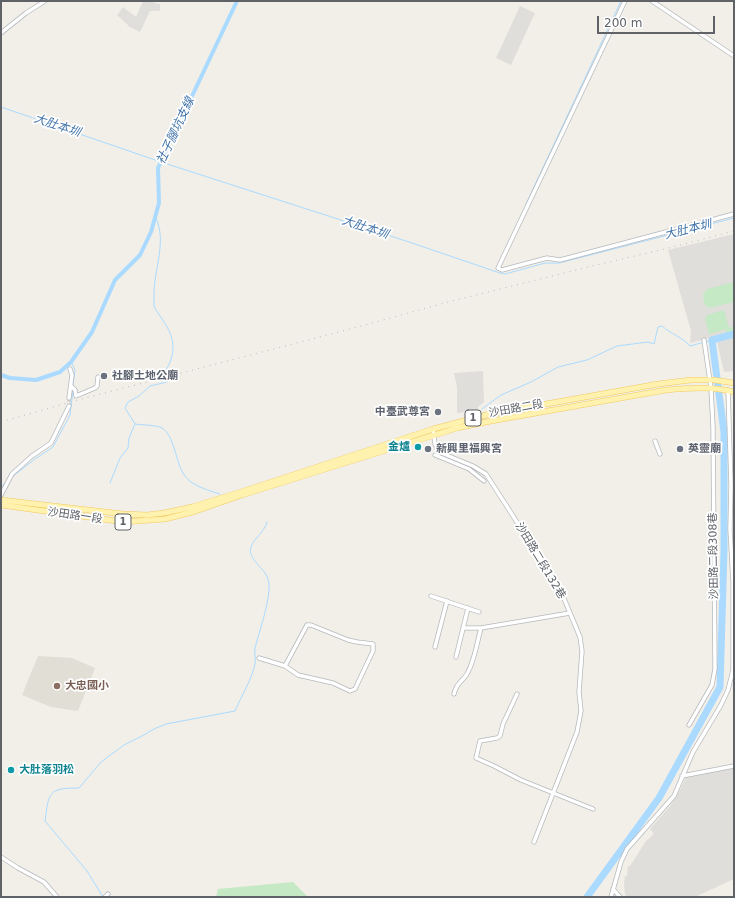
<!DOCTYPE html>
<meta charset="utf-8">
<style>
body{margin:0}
#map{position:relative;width:735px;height:898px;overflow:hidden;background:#f1efe8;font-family:"DejaVu Sans",sans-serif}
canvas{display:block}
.frame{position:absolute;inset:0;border:2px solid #5f6368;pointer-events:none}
.scale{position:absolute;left:597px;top:16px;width:118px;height:18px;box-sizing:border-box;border:2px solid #5f6368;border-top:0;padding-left:5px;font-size:12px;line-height:14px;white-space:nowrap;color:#5f6368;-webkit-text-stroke:3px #fff;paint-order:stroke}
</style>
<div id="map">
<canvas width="735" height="898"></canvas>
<div class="frame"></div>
<div class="scale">200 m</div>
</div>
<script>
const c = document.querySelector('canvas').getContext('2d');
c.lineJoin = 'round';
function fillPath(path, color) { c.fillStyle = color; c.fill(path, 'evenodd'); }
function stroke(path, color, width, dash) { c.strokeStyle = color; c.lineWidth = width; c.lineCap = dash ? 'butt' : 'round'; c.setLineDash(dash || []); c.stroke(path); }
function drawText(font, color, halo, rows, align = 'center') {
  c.font = font + ' "DejaVu Sans","Noto Sans TC",sans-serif'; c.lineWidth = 3.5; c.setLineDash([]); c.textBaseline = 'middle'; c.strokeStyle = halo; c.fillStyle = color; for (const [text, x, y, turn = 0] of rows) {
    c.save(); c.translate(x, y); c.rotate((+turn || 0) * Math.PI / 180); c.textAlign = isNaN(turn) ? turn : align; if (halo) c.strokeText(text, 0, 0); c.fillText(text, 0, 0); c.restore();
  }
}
const industrial = new Path2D(`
 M 143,1 L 155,1 L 154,3 L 160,4 L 160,11 L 150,11 L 140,32 L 130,27 L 117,15 L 123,7 L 136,17 Z
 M 520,6 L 535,13 L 511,65 L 496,58 Z
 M 734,234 L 734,332 L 690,343 L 691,331 L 668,250 Z
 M 734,337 L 734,371 L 724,372 L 717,342 Z
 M 483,371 L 484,402 L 478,407 L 478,410 L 457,413 L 457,387 L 454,373 Z
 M 734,768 L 734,879 L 695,897 L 627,897 L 625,894 L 624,884 L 625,876 L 627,876 L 628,866 L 630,866 L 646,841 L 654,834 L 650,829 L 670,806 L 679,792 L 686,777 Z`);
const education = new Path2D(`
 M 38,656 L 72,658 L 95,668 L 78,711 L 51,707 L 22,695 Z`);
const green = new Path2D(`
 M 734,282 L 734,302 L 710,308 C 703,306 704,301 703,294 L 707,289 Z
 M 724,310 L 729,328 L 734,326 L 734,335 L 725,332 L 727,329 L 709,334 L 705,319 L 707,315 Z
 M 293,882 L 308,897 L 216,897 L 218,889 Z`);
const stream = new Path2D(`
 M 1,107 L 161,162 L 409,242 L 500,273 L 505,274 L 545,263 L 559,263 L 734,218
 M 526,204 L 621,1
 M 156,218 C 167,242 154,269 154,294 C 154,297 154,303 154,306 C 156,311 161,317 164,322 C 176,340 176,355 164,373 L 167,382 L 150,386 L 139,396 L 128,402 L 125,408 L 135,424 C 141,425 157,425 162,428 C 174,435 176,462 183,473 C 189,485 207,490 220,494
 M 71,362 L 75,370 L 73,386
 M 482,409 L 501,395 L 531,382 L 558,367 L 587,360 L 617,346 L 648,342 L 654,344 L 658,327 L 662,326 C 671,334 682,337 690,346 L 712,340
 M 12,477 L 35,459 L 53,447 L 70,415 L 73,390
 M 110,483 L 120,458 L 128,448 L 129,438 L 135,424
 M 1,487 L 5,483
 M 103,897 L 87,871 L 45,821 C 49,792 48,788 79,788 L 101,762 L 124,745 L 142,736 L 154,729 L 166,724 L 235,711 C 241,697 253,677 255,663 C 256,658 254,653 255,648 C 259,632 273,593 268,579 C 265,568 247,559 251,547 C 254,538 264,533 267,522`);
const canal = new Path2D(`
 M 1,375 L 10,378 L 36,380 L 60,372 L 71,362 L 92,332 L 115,280 L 140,255 L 151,232 L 159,203 L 158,168 L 237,1`);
const river = new Path2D(`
 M 587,897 L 659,798 L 720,687 L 724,551 L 724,432 L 712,340 L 734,334`);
const minorTunnel = new Path2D(`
 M 69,398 L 69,406`);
const minor = new Path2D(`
 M 625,1 L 498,268 L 502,270 L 547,258 L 560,260 L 734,214
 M 652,1 L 734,56
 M 1,33 L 26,13 L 45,1
 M 71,386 L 75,390 L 76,396 L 95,388 L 97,386 L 98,377
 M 69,398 L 72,375 L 70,369
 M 433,429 L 435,444 L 439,452 L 473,466 L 486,474 L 560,589 L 580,637 L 582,651 L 579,692 L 581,711 L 577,732 L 534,842
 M 655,441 L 660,454
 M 435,455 L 469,469 L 484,481
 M 1,495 L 12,474 L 32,456 L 51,443 L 69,406
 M 431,596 L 479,612
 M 464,628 L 481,628 L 570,613
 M 435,647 L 447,601
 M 456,657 L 468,608
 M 259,658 L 285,666 L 298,675 L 333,683 L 350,691 L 355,689 L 373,651 L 373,644 L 357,642 L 348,640 L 311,625 L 307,625 L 285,666
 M 454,694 C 456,683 462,682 467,674 C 475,660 477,642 481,628
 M 517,694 L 503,724 L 500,736 L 497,738 L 480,741 L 476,758 L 494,766 L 521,780 L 593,809
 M 689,725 L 712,685 L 715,669 L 713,427 L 711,388 L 704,340
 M 682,776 L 734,766
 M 1,857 L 18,868 L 44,882 L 57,897
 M 613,889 L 620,897
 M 105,897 L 108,894
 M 611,897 L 621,862 L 627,849 L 674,796 L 693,752 L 721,705 L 728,690 L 733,670 L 733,582 L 730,529 L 731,485 L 728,390`);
const primary = new Path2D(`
 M 1,500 L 123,514 L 147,515 L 164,513 L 192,507 L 241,492 L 433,429 L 490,414 L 658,384 L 691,380 L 714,380 L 734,383
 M 1,505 L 124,522 L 165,519 L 193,512 L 242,495 L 457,428 L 491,421 L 666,390 C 688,388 712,386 734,392`);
const rail = new Path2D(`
 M 1,422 L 74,401 L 354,328 L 452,301 L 592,266 L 669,248 L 734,231`);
const markers = [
 [104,376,4,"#6b7280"],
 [438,412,4,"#6b7280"],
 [418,447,4,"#0f9aa8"],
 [428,449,4,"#6b7280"],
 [680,449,4,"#6b7280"],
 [57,686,4,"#8d6e63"],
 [11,770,4,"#0f9aa8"]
];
const shields = [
 [473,418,16],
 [123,522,16]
];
const shieldNames = [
 ["1",473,418],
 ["1",123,522]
];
const worshipNames = [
 ["社腳土地公廟",112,376],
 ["中臺武尊宮",430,412,"right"],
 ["新興里福興宮",436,449],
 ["英靈廟",688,449]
];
const streetNames = [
 ["沙田路二段",516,409,-10],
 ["沙田路一段",75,516,8],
 ["沙田路二段308巷",714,556,-91],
 ["沙田路二段132巷",540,561,59]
];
const cultureNames = [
 ["金爐",410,447],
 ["大肚落羽松",19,770,"left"]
];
const educationNames = [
 ["大忠國小",65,686]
];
const waterNames = [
 ["大肚本圳",57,126,18],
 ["社子腳坑支線",176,131,-65],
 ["大肚本圳",365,228,18],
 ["大肚本圳",688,230,-14]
];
fillPath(industrial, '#e0deda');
fillPath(education, '#e1ded6');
fillPath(green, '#c5e8c5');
stroke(stream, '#aadaff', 1);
stroke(canal, '#aadaff', 4);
stroke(river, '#aadaff', 7);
stroke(minorTunnel, '#ccccc8', 3.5, [3.5, 2]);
stroke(minor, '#b5b8bc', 5);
stroke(primary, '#f2c960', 6);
stroke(minor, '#fff', 3.5);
stroke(primary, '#fff2af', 5);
stroke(rail, '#b6b7b8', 1, [1, 5]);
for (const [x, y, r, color] of markers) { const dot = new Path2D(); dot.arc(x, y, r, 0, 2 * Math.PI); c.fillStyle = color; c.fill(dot); stroke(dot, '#fff', 1.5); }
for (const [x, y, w] of shields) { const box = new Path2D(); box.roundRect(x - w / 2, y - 8, w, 16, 3); c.fillStyle = '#fff'; c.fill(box); stroke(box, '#5f6368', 1); }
drawText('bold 10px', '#5f6368', null, shieldNames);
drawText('bold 11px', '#5b616d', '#fff', worshipNames, 'left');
drawText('11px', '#5f6368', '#fff', streetNames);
drawText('bold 11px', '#0d838f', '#fff', cultureNames, 'right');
drawText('bold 11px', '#785e54', '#fff', educationNames, 'left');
drawText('italic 12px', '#4174aa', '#fff', waterNames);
</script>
